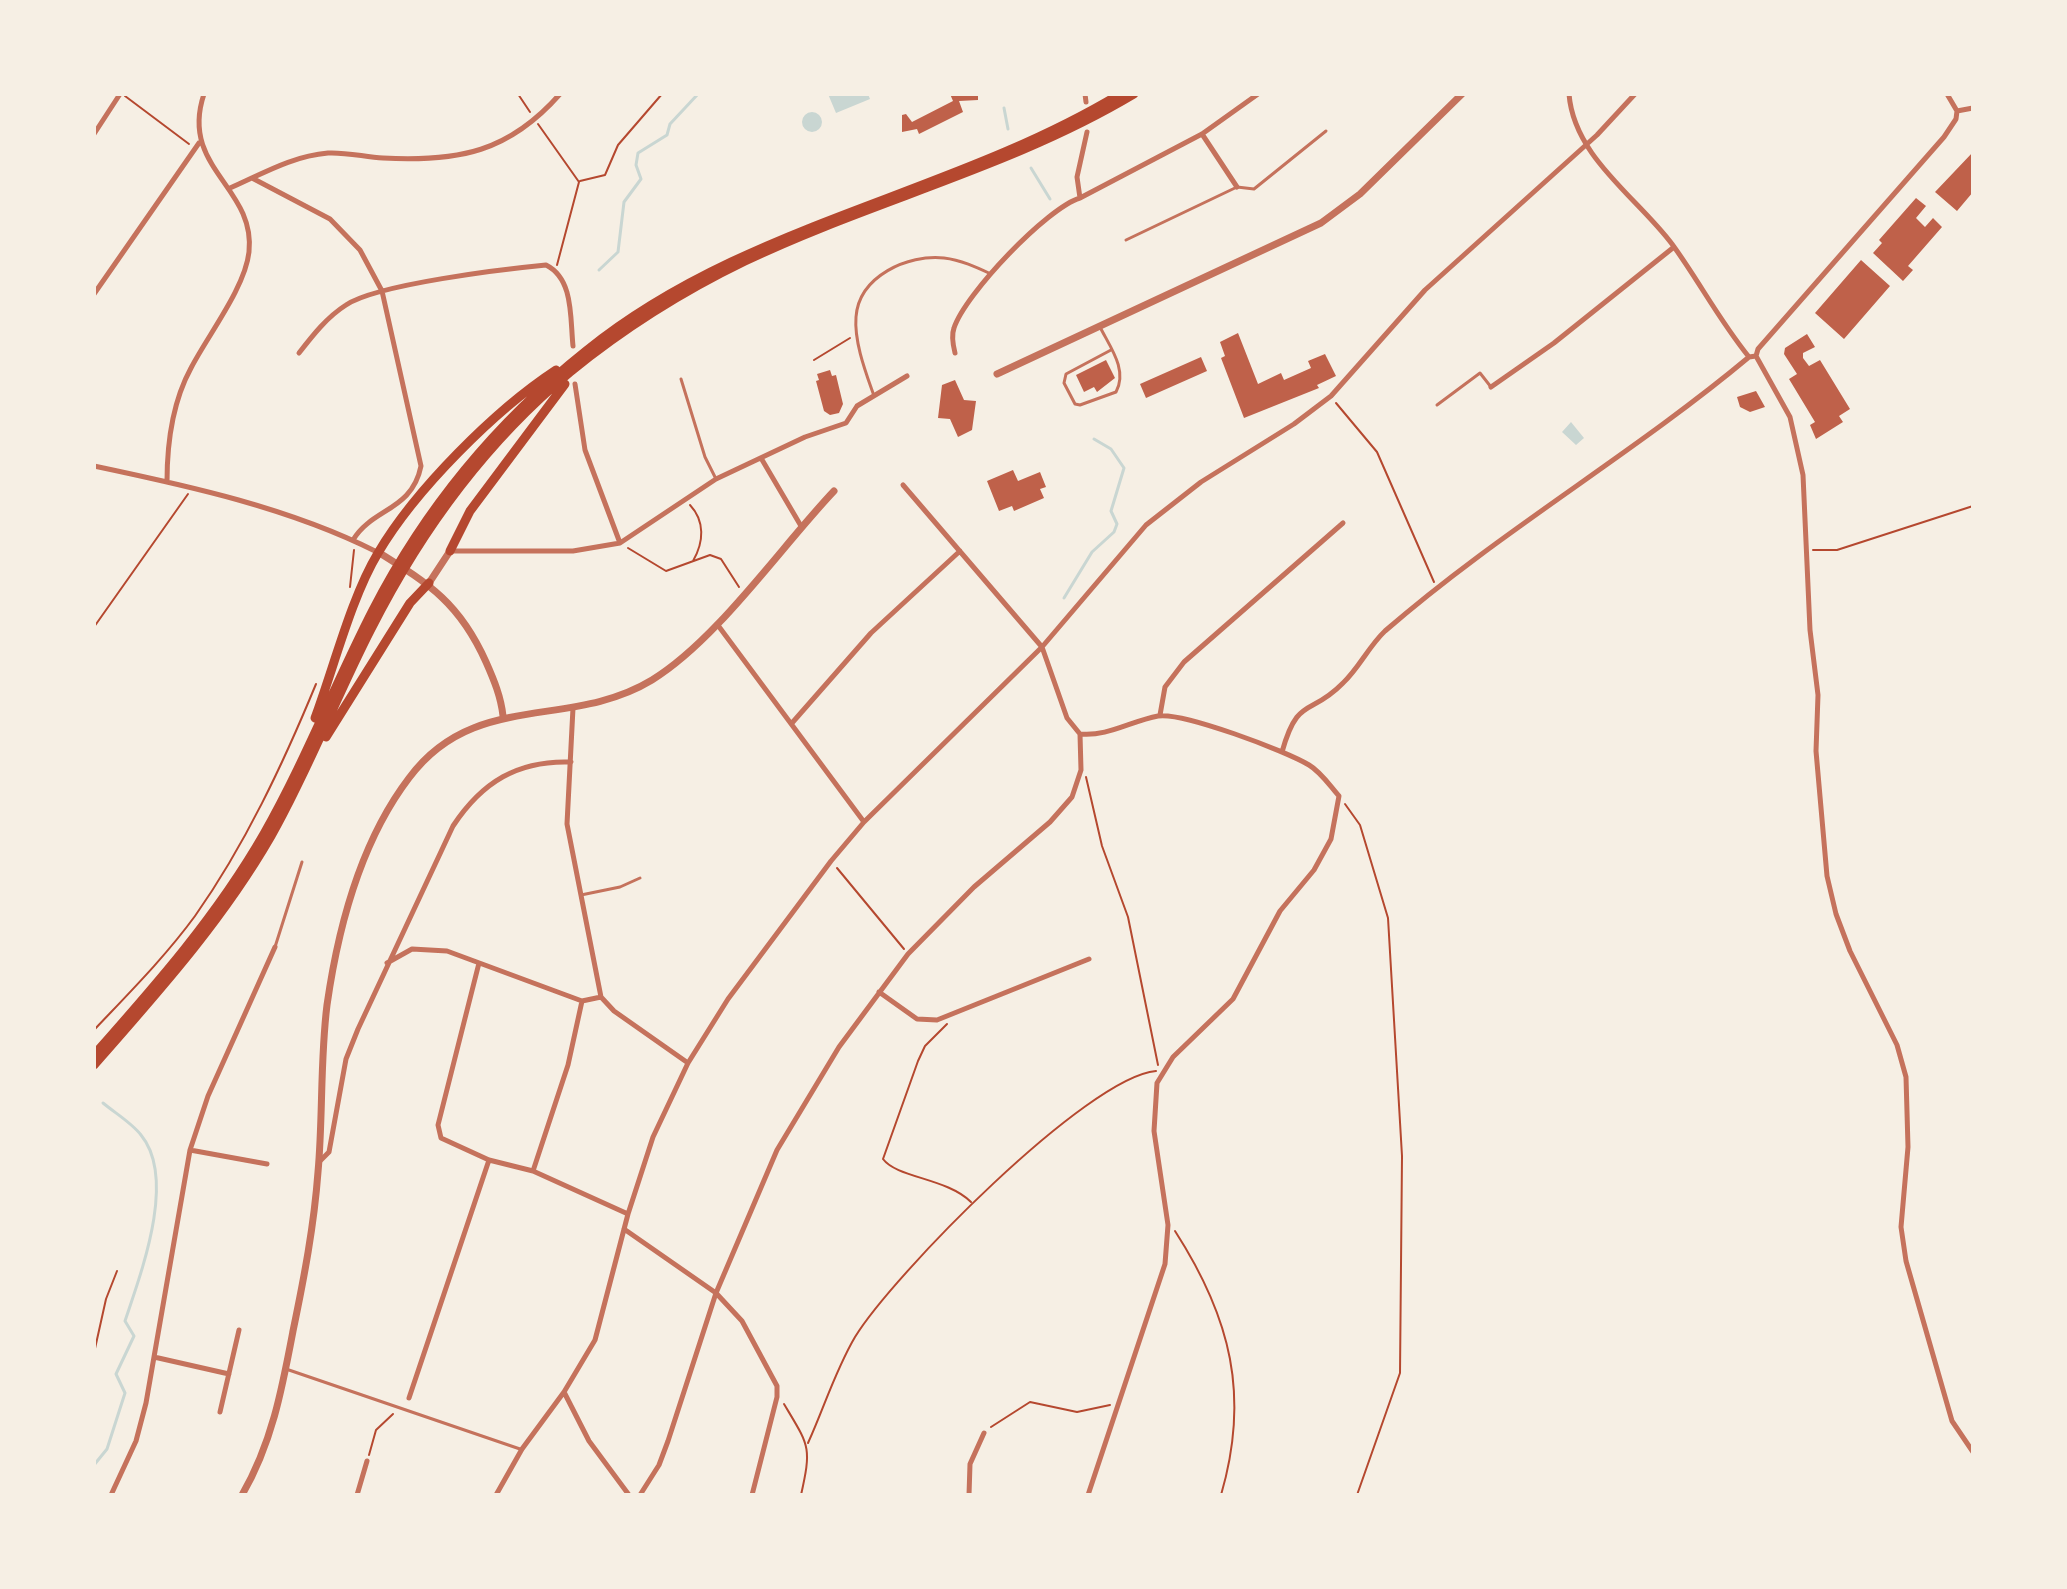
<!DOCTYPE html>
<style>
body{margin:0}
#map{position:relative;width:2067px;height:1589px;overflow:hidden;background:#f6efe4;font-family:Literata,serif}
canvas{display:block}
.frame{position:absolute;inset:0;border:96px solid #f6efe4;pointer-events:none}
</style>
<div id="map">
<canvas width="2067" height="1589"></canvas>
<div class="frame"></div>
</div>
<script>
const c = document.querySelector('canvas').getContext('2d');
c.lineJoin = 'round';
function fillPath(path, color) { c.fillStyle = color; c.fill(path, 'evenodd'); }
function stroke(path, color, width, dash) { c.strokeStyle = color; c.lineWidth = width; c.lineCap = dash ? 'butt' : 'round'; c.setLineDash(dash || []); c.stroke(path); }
const water = new Path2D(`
 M 828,94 L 868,94 L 870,99 L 836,113 Z
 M802 122a10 10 0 1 1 20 0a10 10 0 1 1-20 0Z
 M 1571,422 L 1584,438 L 1576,445 L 1562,432 Z`);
const stream = new Path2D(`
 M 1004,108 L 1008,129
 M 1031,168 L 1050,199
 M 599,270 L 618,252 L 624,202 L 641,179 L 636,165 L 638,153 L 667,135 L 670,124 L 698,94
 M 1064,598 L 1092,552 L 1114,532 L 1117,524 L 1111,511 L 1124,468 L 1111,449 L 1094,439
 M 94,1465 L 107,1449 L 125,1393 L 116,1374 L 134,1336 L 125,1321 C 141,1273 177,1179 141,1135 C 132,1123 115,1113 103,1103`);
const building = new Path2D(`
 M 950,94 L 978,94 L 978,100 L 959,101 L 963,112 L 919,134 L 917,129 L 902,132 L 902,115 L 906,114 L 912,122 L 953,101 Z
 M 1973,152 L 1973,192 L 1957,211 L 1935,192 Z
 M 1916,198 L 1926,206 L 1916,218 L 1925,227 L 1933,218 L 1942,227 L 1908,266 L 1913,270 L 1903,281 L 1873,253 L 1882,243 L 1879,240 Z
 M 1861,260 L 1890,286 L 1844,339 L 1815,313 Z
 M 1238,333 L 1258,384 L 1281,373 L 1284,380 L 1311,368 L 1308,361 L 1325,354 L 1336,376 L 1317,385 L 1319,388 L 1244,418 L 1221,358 L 1225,356 L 1220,342 Z
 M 1807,334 L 1815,347 L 1803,353 L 1803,358 L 1809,366 L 1820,360 L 1850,409 L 1839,416 L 1843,422 L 1816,439 L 1810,425 L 1815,422 L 1789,379 L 1797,374 L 1784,354 L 1785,348 Z
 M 1201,357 L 1207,371 L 1146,398 L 1140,384 Z
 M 1106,360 L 1115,378 L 1097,392 L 1094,387 L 1084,392 L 1076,375 Z
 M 830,370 L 832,376 L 836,375 L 843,404 L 839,413 L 830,415 L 824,411 L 816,381 L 819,380 L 817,374 Z
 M 955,380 L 964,400 L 976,401 L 972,430 L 958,437 L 950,419 L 938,418 L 942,385 Z
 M 1756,391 L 1765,407 L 1750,412 L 1740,407 L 1737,397 Z
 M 1013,470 L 1018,481 L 1040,472 L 1046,487 L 1040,489 L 1044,498 L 1014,511 L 1012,506 L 999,511 L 987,481 Z`);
const path = new Path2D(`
 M 518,94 L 530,112
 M 125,96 L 189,144
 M 538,124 L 579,182 L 557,265
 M 580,181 L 605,175 L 618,145 L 662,94
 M 814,360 L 850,338
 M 1336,403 L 1377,452 L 1434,582
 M 690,505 C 705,521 704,542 693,561
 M 628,548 L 666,571 L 710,555 L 721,559 L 739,587
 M 1813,550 L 1837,550 L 1973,506
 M 350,587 L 354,550
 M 94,627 L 188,494
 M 1086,777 L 1102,846 L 1128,917 L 1158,1065
 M 1345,804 L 1360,825 L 1388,918 L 1402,1156 L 1400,1373 L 1357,1495
 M 837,868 L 904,949
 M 947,1024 L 925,1046 L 918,1061 L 883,1159 C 897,1178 947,1178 971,1202
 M 94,1030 C 129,993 165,957 195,916 C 245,845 283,764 316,684
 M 1175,1231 C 1231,1318 1250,1396 1221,1495
 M 94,1353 L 106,1299 L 117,1271
 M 784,1404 C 809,1446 812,1446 801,1495
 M 991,1427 L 1030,1402 L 1077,1412 L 1110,1405
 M 808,1443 C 824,1408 835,1371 855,1337 C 892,1276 1087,1077 1156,1071
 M 369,1455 L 376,1430 L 393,1414`);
const service = new Path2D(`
 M 1126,240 L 1237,187 L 1254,189 L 1326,131
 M 1100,327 C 1110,347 1128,370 1116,392 L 1080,405 L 1075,404 L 1064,383 L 1066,374 L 1111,350
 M 681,379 L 705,457 L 716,479
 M 874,396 C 866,373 854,342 856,317 C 859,276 908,254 944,258 C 961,260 976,267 991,274
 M 1437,405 L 1480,373 L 1491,387
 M 581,895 L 620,887 L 640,878
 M 275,947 L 302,862
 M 286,1369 L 520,1449`);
const minor = new Path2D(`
 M 1085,94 L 1086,102
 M 1569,94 C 1574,157 1637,197 1672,244 C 1699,281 1719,320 1749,357
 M 1947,94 L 1957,111
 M 1957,111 L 1973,108
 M 94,134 L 120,94
 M 1202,134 L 1237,187
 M 252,178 L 330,219 L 360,250 L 382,291 L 421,466 C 412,511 372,508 353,540
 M 230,188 C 262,174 292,156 328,153 C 346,152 365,157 383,158 C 459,162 509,152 560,94
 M 1080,198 L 1202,134 L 1258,94
 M 94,294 L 199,143
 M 299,353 C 313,335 327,317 346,305 C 377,284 505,269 546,265 C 574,279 570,318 573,346
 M 955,353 C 953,345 951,336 954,328 C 965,294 1047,208 1080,198 L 1077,177 L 1087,132
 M 1756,356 L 1790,417 L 1803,475 L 1810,630 L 1818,695 L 1816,751 L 1827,876 L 1836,914 L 1850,951 L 1897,1045 L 1906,1077 L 1908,1147 L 1901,1227 L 1906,1261 L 1952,1421 L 1973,1452
 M 575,384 L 585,450 L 620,543
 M 1491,387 L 1554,343 L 1674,247
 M 761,458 L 801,526
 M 94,466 C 189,486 290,508 377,552
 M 167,482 C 167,444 173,401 191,368 C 208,335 245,288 249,252 C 256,187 179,168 204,94
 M 903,485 L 1042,647 L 1067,718 L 1080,734 C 1107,737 1131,721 1158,716 C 1183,712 1286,751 1309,765 C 1321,772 1330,786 1339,796 L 1331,839 L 1314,870 L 1280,911 L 1233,999 L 1173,1057 L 1157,1083 L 1154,1131 L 1168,1225 L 1165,1264 L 1088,1495
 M 450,551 L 573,551 L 620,543 L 716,479 L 805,437 L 846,423 L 857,406 L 907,376
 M 717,624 L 864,822
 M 573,708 L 567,824 L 601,997 L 614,1011 L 688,1063
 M 1160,715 L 1165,687 L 1184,662 L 1343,523
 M 792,723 L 871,633 L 960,551
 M 1282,752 C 1298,695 1310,717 1343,683 C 1359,668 1369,646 1385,631 C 1500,531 1633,454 1749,357 L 1756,356 L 1758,349 L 1944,137 L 1956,119 L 1957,111
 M 387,963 L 412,949 L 447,951 L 582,1001 L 601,997
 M 479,963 L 438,1125 L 441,1138 L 489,1160 L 533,1171 L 628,1214
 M 879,992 L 917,1019 L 937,1020 L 1089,959
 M 190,1150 L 267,1164
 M 320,1161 L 329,1152 L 346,1059 L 358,1029 L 453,826 C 482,782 518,760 571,762
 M 533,1171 L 568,1065 L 582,1001
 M 624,1229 L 716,1293 L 668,1441 L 659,1465 L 640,1495
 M 154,1357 L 229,1374
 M 564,1392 L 589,1441 L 629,1495
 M 409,1398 L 489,1160
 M 220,1412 L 239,1330
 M 111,1495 L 136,1441 L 146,1403 L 190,1150 L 208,1096 L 275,947
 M 357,1495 L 367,1461
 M 496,1495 L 522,1449 L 564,1392 L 595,1340 L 628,1214 L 653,1137 L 688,1063 L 728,999 L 831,861 L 864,822 L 1042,647 L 1146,525 L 1201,482 L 1294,424 L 1331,396 L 1425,290 L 1597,135 L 1635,94
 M 752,1495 L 777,1397 L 777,1386 L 742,1321 L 716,1293 L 777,1150 L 839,1047 L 908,954 L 974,887 L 1050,822 L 1072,797 L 1081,770 L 1080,734
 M 969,1495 L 970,1464 L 984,1433`);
const tertiary = new Path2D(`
 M 997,374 L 1321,223 L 1360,194 L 1462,94
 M 378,552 C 431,585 460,604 486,662 C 494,680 501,697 503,716
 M 429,583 L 450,551
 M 242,1495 C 272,1443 282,1389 293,1331 C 304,1278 314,1226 318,1172 C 323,1117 320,1061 327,1005 C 338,928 361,841 409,778 C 474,690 570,730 652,680 C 717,640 780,548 834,491`);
const trunk = new Path2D(`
 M 450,551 L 470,511 L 565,384
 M 315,718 C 334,667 351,598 378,553 C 415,490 495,410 556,370
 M 326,737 L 410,603 L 429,583
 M 94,1055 C 156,985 217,916 264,834 C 305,762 335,684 373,610 C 425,509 498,421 586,351 C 744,223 949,197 1120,94
 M 94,1065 C 158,992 222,921 271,836 C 309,769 336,697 371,629 C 420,532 486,442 570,372 C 624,328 683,291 745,261 C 873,200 1012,167 1134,94`);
fillPath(water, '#c9d6d2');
stroke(stream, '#c9d6d2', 3);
fillPath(building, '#bf614a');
stroke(path, '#b5482f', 2);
stroke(service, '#c5725c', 3);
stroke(minor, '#c5725c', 5);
stroke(tertiary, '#c5725c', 7);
stroke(trunk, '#b5482f', 9);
</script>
